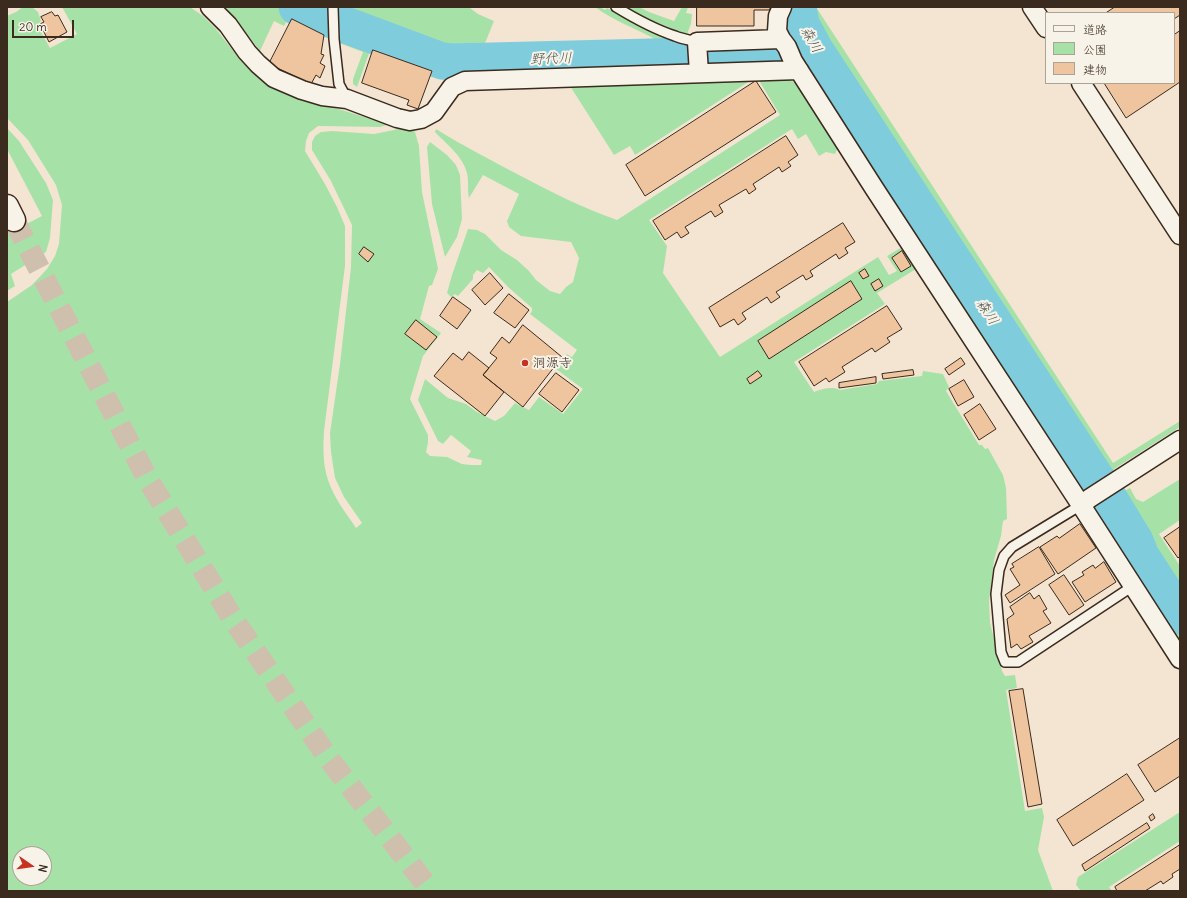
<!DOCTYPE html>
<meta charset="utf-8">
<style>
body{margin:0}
#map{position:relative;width:1187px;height:898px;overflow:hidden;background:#f4e5d2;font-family:Delius,"Klee One",sans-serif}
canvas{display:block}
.frame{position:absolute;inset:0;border:8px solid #3b2a1e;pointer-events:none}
.legend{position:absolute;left:1045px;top:12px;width:130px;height:72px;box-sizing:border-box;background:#f7f3e8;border:1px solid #aca397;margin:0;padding:5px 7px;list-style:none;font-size:12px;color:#3b2a1e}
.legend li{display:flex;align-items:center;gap:8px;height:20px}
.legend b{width:20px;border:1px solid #aca397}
.north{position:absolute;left:12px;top:846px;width:40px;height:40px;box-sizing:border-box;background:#f7f3e8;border:1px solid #aca397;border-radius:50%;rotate:103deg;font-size:11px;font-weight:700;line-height:16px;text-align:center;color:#3b2a1e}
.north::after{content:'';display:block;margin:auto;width:14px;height:18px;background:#c8321e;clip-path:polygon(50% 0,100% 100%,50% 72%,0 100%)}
.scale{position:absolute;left:12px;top:20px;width:62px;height:18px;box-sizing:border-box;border:2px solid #3b2a1e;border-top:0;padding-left:5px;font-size:12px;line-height:14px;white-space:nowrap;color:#3b2a1e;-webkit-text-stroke:3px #f7f3e8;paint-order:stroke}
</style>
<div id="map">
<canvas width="1187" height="898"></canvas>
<div class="frame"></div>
<ul class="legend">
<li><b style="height:5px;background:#f7f3e8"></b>道路</li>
<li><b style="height:11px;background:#a6e2a8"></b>公園</li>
<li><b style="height:11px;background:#eec59e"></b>建物</li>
</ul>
<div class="north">N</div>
<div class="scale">20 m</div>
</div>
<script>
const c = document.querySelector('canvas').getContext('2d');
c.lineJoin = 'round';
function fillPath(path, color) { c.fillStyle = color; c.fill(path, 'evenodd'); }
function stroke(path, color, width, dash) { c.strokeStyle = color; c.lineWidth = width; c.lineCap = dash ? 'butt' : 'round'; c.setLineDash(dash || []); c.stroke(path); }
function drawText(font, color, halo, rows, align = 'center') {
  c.font = font + ' Delius,"Klee One",sans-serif'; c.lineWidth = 4; c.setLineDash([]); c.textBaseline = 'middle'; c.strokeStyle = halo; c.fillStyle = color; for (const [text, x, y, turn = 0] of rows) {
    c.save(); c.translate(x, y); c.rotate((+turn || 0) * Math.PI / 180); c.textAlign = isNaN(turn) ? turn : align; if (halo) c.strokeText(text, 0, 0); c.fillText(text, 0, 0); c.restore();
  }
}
const green = new Path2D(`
 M 23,7 L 32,7 L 38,12 L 41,21 L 37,25 L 50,48 L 77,34 L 62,7 L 190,7 L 203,16 L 215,28 L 243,63 L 254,72 L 300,97 L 387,124 L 387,125 L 380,127 L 318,126 L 309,133 L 306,141 L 305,151 L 325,184 L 337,207 L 345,226 L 345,266 L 324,431 C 323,448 323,465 328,480 C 334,498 346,513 356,528 L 362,523 L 344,497 L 335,478 L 331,452 L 330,433 L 340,364 L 351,267 L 352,225 L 331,181 L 312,150 L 312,142 L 315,136 L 321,132 L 332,131 L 374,134 L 394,130 L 400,128 L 413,130 L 415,132 L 419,146 L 422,192 L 438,269 L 432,285 L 429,286 L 420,319 L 441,333 L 423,356 L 410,399 L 428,435 L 428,443 L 426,452 L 430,456 L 447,457 L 462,464 L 471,465 L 481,465 L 482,460 L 467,457 L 471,451 L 451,435 L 443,444 L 438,441 L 418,400 L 425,379 L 448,398 L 466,404 L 477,412 L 495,421 L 504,416 L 515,403 L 529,410 L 539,397 L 563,414 L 583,389 L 556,369 L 567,354 L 572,357 L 577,350 L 530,314 L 532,311 L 532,308 L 508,287 L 489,267 L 483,273 L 477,270 L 473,275 L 473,279 L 458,296 L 455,294 L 451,297 L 447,293 L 452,275 L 468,229 L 477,230 L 485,234 L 501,250 L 517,260 L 529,271 L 536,280 L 550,291 L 560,294 L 566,287 L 573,282 L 579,258 L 571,242 L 521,236 L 509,227 L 507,221 L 519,194 L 483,175 L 469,198 C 467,190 469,181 467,173 C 462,155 447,145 435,132 L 436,129 C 463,146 491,160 519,175 C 551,192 583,208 617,220 L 780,115 L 758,79 L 787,79 L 796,83 L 838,147 L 835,154 L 826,152 L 819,156 L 806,134 L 798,139 L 792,129 L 649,220 L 667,246 L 663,273 L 720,357 L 878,257 L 889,275 L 897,271 L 887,256 L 902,247 L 916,269 L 877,293 L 885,304 L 794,362 L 814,392 C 822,389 832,386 840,390 L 877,384 L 879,381 L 922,376 L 923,371 L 943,374 L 949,387 L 946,391 L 979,445 L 982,445 L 985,449 L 988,448 L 1003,475 L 1006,488 L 1007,519 L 1003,521 L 1001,536 L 994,560 L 989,601 L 990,623 L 1002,671 L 1005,676 L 1015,675 L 1017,688 L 1006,690 L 1025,811 L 1042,808 L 1044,817 L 1038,850 L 1053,891 L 7,891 L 7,302 L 32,285 L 47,269 L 55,256 L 59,244 L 62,205 L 56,185 L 28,140 L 7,118 L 7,16 L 16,12 ZM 20,854 L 44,854 L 44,878 L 20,878 Z
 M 222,7 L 284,7 L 329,23 L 329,37 L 289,17 L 284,26 L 274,21 L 260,51 L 236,20 Z
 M 307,7 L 329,7 L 328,15 Z
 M 336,7 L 464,7 L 470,8 L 478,14 L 494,21 L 481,53 L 652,44 L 653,38 C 634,28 613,20 595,7 L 600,7 L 605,10 L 607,8 L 631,21 L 670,40 L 672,45 L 671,53 L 447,59 L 338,18 Z
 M 624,7 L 639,7 L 649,12 L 674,21 L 682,7 L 688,7 L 686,13 L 692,14 L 691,24 L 687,34 C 665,29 644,19 624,7 Z
 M 790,7 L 794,7 C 790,21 799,35 806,46 C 796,47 796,43 791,35 L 788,35 L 784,23 Z
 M 804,7 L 816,7 L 1113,463 L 1180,421 L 1180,427 L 1114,469 L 1115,473 L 1106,478 L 1104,477 L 1101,479 L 939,233 L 807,23 Z
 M 337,26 L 446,67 L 693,60 L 693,65 L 445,78 L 436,75 L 437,72 L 371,48 L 357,87 L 353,84 L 353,79 L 363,52 L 339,43 L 338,35 Z
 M 802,56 L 813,57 L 1090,480 L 1084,484 L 1084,486 L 1081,487 L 1077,484 L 802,63 L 804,61 Z
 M 782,57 L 784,64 L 706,66 L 702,60 Z
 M 753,79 L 635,155 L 630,146 L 614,155 L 570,86 Z
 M 7,128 L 19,141 L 46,183 L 53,200 L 50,238 L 46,252 L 11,274 L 15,286 L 7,291 L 7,234 L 42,216 L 7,149 Z
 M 430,142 L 447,155 L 456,165 L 460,175 L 462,219 L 457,237 L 445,257 L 432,204 L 427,147 Z
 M 1180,479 L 1180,520 L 1159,534 L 1180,566 L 1180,599 L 1114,495 L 1123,490 L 1124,491 L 1130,488 L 1136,499 L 1143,502 Z
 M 1104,501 L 1131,545 L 1129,553 L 1180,630 L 1180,644 L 1130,567 L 1101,517 L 1099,511 Z
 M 1180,812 L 1180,841 L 1109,887 L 1112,891 L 1081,891 L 1076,885 L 1078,877 Z`);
const river = new Path2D(`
 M 297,7 L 442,61 L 452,62 L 691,56 L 815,50
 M 798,7 L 801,24 L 815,50 L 1107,495 L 1135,541 L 1141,556 L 1180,616`);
const building = new Path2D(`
 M 697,7 L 770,7 L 770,10 L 754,10 L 754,26 L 697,26 Z
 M 1115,7 L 1180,7 L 1180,15 L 1174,19 L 1174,13 L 1106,13 Z
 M 52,12 L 55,16 L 58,15 L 67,32 L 49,42 L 40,24 L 44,22 L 41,17 Z
 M 292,19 L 324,35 L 321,54 L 324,55 L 320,63 L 325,66 L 320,78 L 316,75 L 311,84 L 269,64 Z
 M 1180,31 L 1180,82 L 1126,118 L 1104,83 L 1174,83 L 1174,35 Z
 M 373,50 L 432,71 L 418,109 L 407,105 L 409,100 L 362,83 Z
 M 756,81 L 776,112 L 645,196 L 626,165 Z
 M 786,136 L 798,155 L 788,162 L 791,166 L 782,172 L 779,167 L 753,184 L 756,189 L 749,194 L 746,189 L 719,205 L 723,212 L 715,217 L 711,211 L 685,227 L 689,233 L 681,238 L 677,232 L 665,240 L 653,221 Z
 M 843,223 L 855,242 L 845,248 L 848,253 L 839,259 L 836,254 L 810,271 L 813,276 L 806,280 L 803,275 L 776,292 L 780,297 L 771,303 L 767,297 L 742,313 L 746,319 L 738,325 L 734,319 L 720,327 L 709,308 Z
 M 364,247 L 374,254 L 368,262 L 359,254 Z
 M 902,251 L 911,266 L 901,272 L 892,258 Z
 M 865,269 L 869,276 L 863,279 L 859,273 Z
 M 490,273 L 503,288 L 485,305 L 472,290 Z
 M 879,279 L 883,286 L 875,291 L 871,284 Z
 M 851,281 L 862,299 L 769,359 L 758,341 Z
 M 509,294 L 529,310 L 515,328 L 494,313 Z
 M 453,297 L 471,310 L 457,329 L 440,316 Z
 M 887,306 L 902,329 L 887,338 L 890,342 L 875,352 L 872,348 L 842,367 L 845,372 L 829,382 L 826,378 L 814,386 L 799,362 Z
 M 416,320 L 437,337 L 426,350 L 405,334 Z
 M 523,325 L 562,357 L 523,407 L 483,375 L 497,358 L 490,353 L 502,337 L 509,343 Z
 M 469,352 L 489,368 L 483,375 L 504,392 L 485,416 L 434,376 L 453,353 L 462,360 Z
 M 961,358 L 965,364 L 949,375 L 945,369 Z
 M 913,370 L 914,375 L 883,379 L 882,374 Z
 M 758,371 L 762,376 L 750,384 L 747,379 Z
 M 556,373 L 579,390 L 562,412 L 539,394 Z
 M 876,377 L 876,383 L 839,388 L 839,383 Z
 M 964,380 L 974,397 L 958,406 L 949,389 Z
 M 980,404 L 996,429 L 979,440 L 964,415 Z
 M 1080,524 L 1096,548 L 1058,574 L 1040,547 L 1057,536 L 1059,538 Z
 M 1180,527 L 1180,556 L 1178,558 L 1164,538 Z
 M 1039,547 L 1055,574 L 1010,603 L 1005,595 L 1020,585 L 1010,569 L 1014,567 L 1012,564 Z
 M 1104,562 L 1116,582 L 1085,602 L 1072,582 L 1084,575 L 1082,572 L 1093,565 L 1095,568 Z
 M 1064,575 L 1084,605 L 1069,615 L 1049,585 Z
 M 1030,593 L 1034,599 L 1039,595 L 1047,609 L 1043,611 L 1051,623 L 1029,636 L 1033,642 L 1021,649 L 1017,644 L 1011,648 L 1007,619 L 1014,614 L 1010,607 Z
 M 1023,689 L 1042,804 L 1028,807 L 1009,691 Z
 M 1180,738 L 1180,776 L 1155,792 L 1138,765 Z
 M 1127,774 L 1144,800 L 1073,846 L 1057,820 Z
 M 1153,814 L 1155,818 L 1151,821 L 1149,817 Z
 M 1147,823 L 1150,828 L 1085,871 L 1082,865 Z
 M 1180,845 L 1180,869 L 1172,874 L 1173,877 L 1163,884 L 1161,881 L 1145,891 L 1117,891 L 1115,887 Z`);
const highwayTunnel = new Path2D(`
 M 14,220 L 147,478 L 233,619 L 329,759 L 431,891`);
const lane = new Path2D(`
 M 333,7 L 334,39 L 339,84 L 347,99
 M 616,7 C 634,18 654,29 675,36 C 682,39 690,40 697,42
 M 1081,505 L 1012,547 L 1004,556 L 999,570 L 996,594 L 1001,652 L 1005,662 L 1018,662 L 1133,586`);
const street = new Path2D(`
 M 210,7 L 228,25 L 247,52 L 258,64 L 274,78 L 302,90 L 322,96 L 347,99 L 397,118 L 410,121 L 421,119 L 434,112 L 452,87 L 465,81 L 799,70
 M 782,7 L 778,16 L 777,31 L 781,39 L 787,47 L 793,61 L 874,188 L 1081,505 L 1180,659
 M 1032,7 L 1046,28
 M 699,73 L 697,42 L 781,39
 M 1081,83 L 1180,235
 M 1081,505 L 1090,498 L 1180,440`);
const highway = new Path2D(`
 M 7,206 L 14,220`);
const markers = [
 [525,363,4,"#c8321e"]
];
const poiNames = [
 ["洞源寺",533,363]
];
const waterNames = [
 ["森川",811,40,60],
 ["野代川",551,59,-2],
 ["森川",987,312,57]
];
fillPath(green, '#a6e2a8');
stroke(river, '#7fccdd', 37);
fillPath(building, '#eec59e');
stroke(building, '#3b2a1e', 1);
stroke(highwayTunnel, '#cfc0ae', 22, [22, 11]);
stroke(lane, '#3b2a1e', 12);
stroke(street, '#3b2a1e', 21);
stroke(highway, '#3b2a1e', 25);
stroke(lane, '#f7f3e8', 9);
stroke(street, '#f7f3e8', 18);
stroke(highway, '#f7f3e8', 22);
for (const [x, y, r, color] of markers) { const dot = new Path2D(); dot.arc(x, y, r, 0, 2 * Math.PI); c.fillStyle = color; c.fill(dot); stroke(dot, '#f7f3e8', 1.5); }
drawText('13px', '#3b2a1e', '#f7f3e8', poiNames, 'left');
drawText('italic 14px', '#4c524e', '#f7f3e8', waterNames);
</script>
